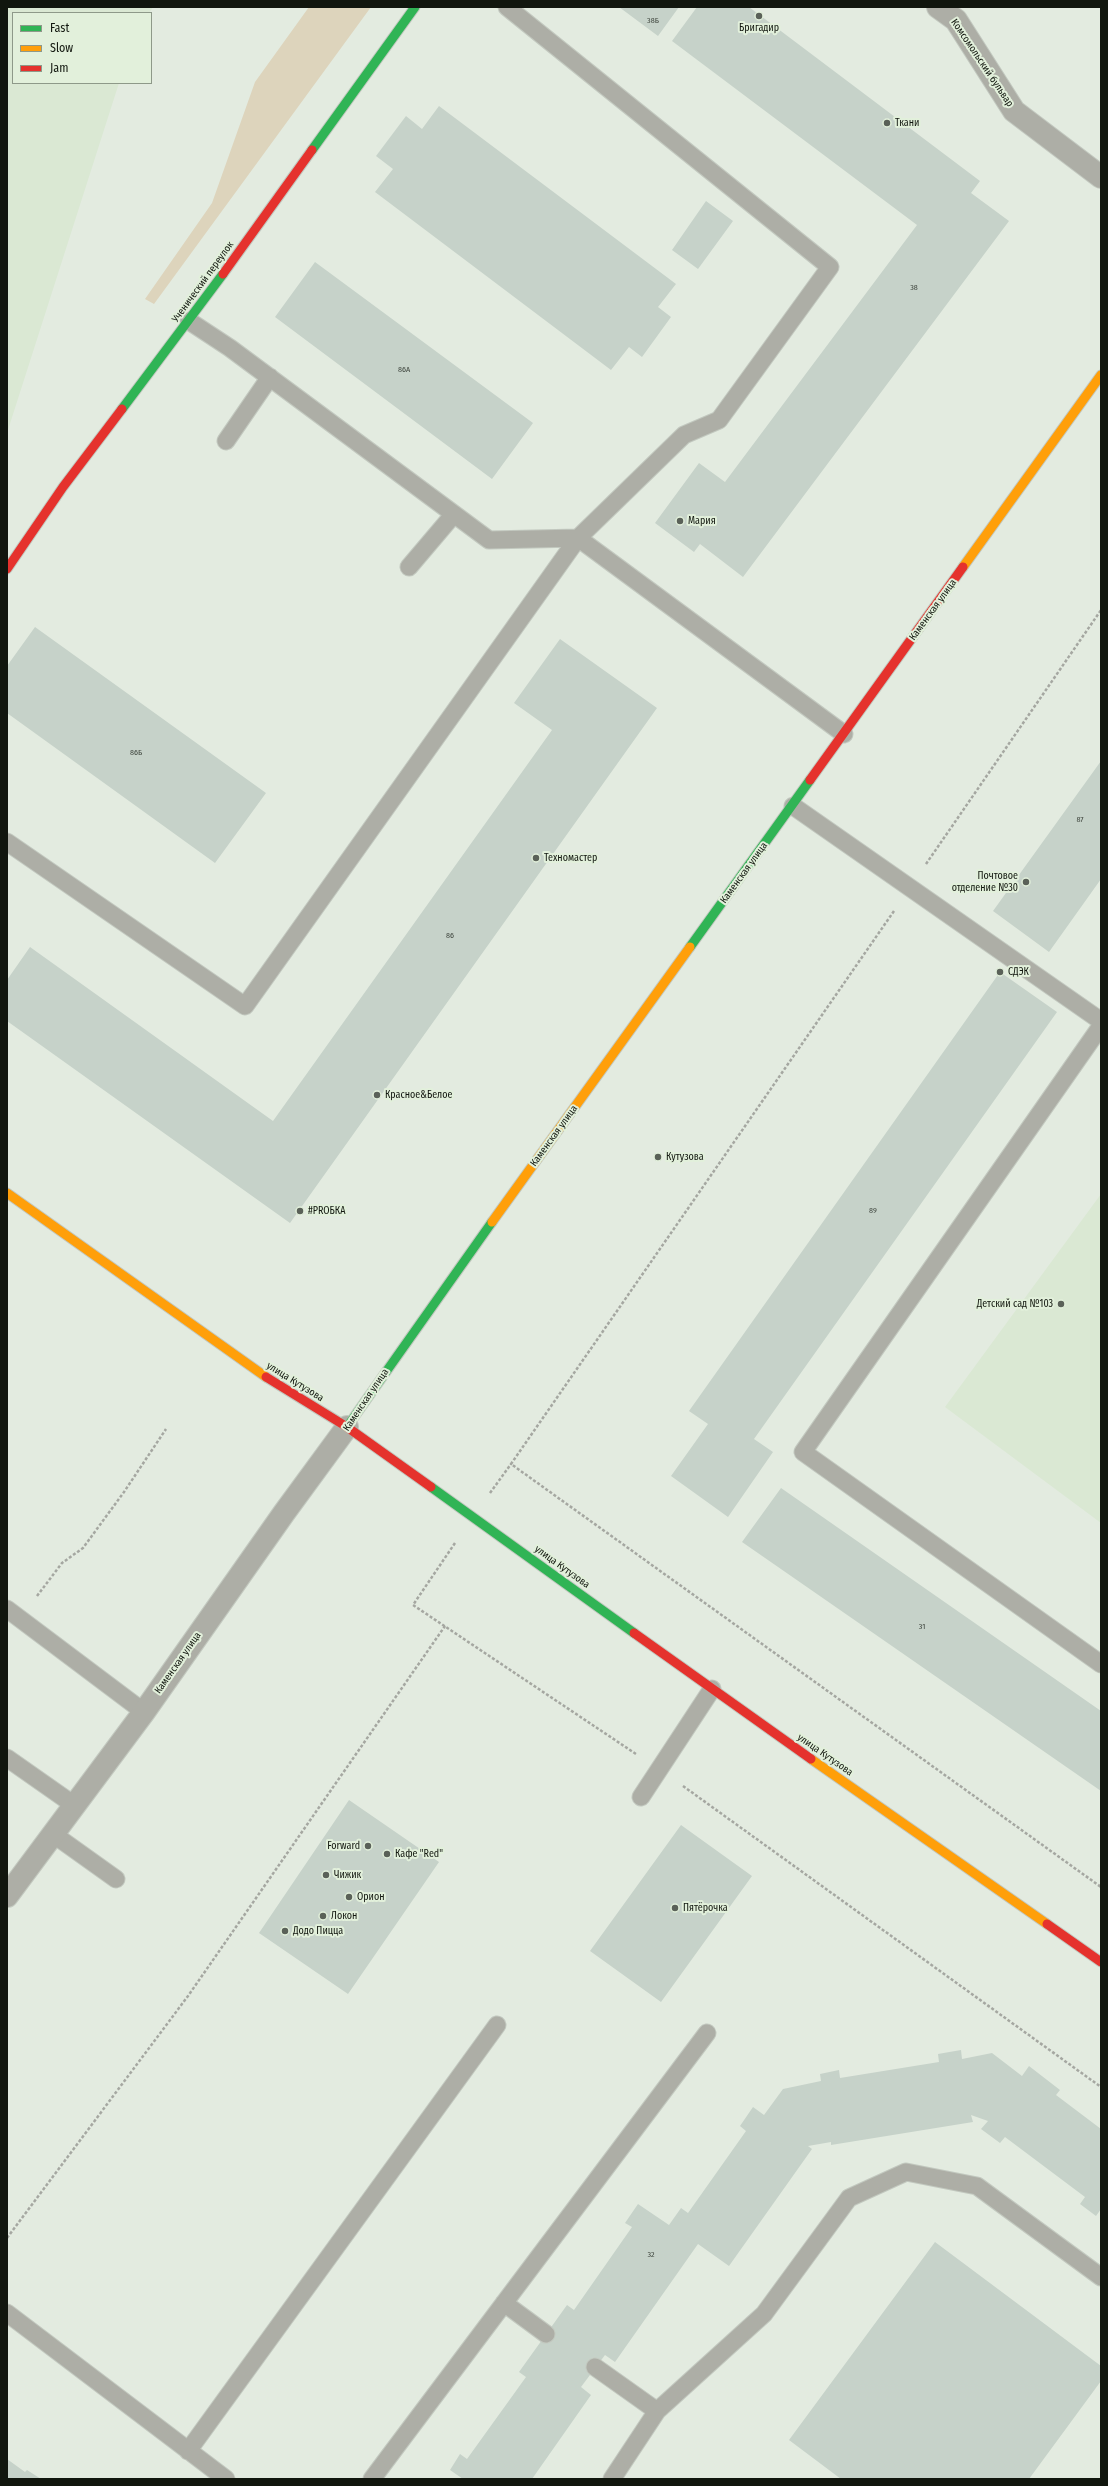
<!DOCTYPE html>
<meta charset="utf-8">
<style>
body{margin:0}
#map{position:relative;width:1108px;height:2486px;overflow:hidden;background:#e3ebe0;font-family:"Fira Sans Condensed",sans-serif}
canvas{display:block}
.frame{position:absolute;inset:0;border:8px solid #11160e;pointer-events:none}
.legend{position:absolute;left:12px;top:12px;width:140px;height:72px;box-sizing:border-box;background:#e2f0db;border:1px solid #8e9989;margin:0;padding:5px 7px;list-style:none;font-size:12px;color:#11160e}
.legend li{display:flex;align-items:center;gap:8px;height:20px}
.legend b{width:20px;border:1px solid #8e9989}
</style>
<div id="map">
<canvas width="1108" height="2486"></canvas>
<div class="frame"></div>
<ul class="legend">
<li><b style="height:5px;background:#30b455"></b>Fast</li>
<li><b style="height:5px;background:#ff9f0a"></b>Slow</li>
<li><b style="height:5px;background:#e5322d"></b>Jam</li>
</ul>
</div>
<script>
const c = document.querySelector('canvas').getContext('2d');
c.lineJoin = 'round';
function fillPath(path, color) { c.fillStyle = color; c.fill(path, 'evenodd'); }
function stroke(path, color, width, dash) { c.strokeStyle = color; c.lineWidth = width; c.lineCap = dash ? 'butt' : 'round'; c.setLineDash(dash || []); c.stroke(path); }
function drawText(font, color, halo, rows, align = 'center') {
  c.font = font + ' "Fira Sans Condensed",sans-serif'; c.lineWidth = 4; c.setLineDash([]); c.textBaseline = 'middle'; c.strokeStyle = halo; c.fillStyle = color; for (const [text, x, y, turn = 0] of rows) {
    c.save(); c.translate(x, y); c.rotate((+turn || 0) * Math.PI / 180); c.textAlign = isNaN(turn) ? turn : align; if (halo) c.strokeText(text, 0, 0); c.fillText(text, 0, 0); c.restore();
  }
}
const built = new Path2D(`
 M 7,7 L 153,7 L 149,13 L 13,13 L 13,83 L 119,83 L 7,433 Z
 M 1101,1194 L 1101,1523 L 945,1407 Z`);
const green = new Path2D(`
 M 309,7 L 371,7 L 154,304 L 145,299 L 212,203 L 255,82 Z`);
const building = new Path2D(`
 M 619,7 L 679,7 L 658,36 Z
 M 697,7 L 749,7 L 980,181 L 971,193 L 1009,221 L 743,577 L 700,544 L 694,552 L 655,523 L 699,463 L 725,482 L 917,225 L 672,41 Z
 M 439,106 L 676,284 L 658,307 L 671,317 L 642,357 L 629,347 L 611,370 L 375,192 L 393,169 L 376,156 L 406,116 L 422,129 Z
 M 706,201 L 733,221 L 698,269 L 672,250 Z
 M 315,262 L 533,423 L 492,479 L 275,317 Z
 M 35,627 L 266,793 L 215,863 L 7,713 L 7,666 Z
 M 560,639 L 657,708 L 290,1223 L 7,1021 L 7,980 L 30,947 L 273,1121 L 552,730 L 514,703 Z
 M 1101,761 L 1101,879 L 1049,952 L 993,911 Z
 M 1000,972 L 1057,1012 L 754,1439 L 773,1452 L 728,1517 L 671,1476 L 708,1424 L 689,1411 Z
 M 781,1488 L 1101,1711 L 1101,1791 L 742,1542 Z
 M 349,1800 L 439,1862 L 348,1994 L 259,1933 Z
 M 681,1825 L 752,1876 L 661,2002 L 590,1951 Z
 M 961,2050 L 962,2059 L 992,2053 L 1022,2076 L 1029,2066 L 1060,2090 L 1056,2095 L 1101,2129 L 1101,2209 L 1096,2216 L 1080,2204 L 1085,2197 L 1005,2137 L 1000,2143 L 981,2129 L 988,2121 L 971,2115 L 973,2122 L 831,2145 L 831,2142 L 808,2146 L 812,2149 L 729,2266 L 698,2244 L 615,2362 L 605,2355 L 581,2387 L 591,2395 L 532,2479 L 463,2479 L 450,2470 L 460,2454 L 467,2459 L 526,2377 L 519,2372 L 567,2305 L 574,2310 L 632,2227 L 625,2223 L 638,2204 L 669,2225 L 681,2208 L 688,2213 L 746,2131 L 740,2126 L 753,2107 L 764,2115 L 783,2089 L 821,2081 L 820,2074 L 839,2070 L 840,2078 L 939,2062 L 938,2054 Z
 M 935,2242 L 1101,2366 L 1101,2381 L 1029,2479 L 841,2479 L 789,2440 Z
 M 7,2459 L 25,2472 L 27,2470 L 41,2479 L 7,2479 Z`);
const path = new Path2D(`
 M 926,864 L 1101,610
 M 894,911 L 511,1464 L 1101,1887
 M 490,1493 L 511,1464
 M 455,1543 L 413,1605 L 636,1754
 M 37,1596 L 62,1563 L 83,1548 L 124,1492 L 166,1429
 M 683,1786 L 1101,2087
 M 7,2238 L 188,1996 L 445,1626`);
const lane = new Path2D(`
 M 507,7 L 830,267 L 719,420 L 684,435 L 578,538 L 844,734
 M 189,321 L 230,348 L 489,540 L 578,538
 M 226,441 L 270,377
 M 409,567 L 454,514
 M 793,806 L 1101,1021
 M 7,842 L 245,1006 L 578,538
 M 1101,1026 L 803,1452 L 1101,1664
 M 7,1609 L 144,1712
 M 7,1758 L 74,1805
 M 641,1797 L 712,1689
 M 53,1834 L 116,1879
 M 504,2303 L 546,2334
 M 7,2313 L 226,2479
 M 595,2367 L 657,2411 L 612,2479
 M 657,2411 L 764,2314 L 849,2198 L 906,2172 L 977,2186 L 1101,2277
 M 188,2451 L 497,2025
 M 372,2479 L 707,2033`);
const street = new Path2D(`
 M 938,7 L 956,20 L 1014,111 L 1101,177
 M 7,1896 L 144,1712 L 284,1513 L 347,1427`);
const fast = new Path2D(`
 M 312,150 L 415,7
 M 122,409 L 223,274
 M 690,947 L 810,780
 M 347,1427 L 492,1222
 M 431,1487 L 634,1633`);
const slow = new Path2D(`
 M 963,567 L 1101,375
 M 7,1193 L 266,1377
 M 492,1222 L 690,947
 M 811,1759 L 1047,1924`);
const jam = new Path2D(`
 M 223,274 L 312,150
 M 7,569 L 63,487 L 122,409
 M 810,780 L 963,567
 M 266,1377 L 347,1427 L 431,1487
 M 634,1633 L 811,1759
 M 1047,1924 L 1101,1962`);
const markers = [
 [759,16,4,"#5a6158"],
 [887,123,4,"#5a6158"],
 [680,521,4,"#5a6158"],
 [536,858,4,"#5a6158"],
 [1026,882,4,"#5a6158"],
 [1000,972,4,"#5a6158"],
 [377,1095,4,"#5a6158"],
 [658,1157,4,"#5a6158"],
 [300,1211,4,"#5a6158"],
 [1061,1304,4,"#5a6158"],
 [368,1846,4,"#5a6158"],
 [387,1854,4,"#5a6158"],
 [326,1875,4,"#5a6158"],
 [349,1897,4,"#5a6158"],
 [675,1908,4,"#5a6158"],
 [323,1916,4,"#5a6158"],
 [285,1931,4,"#5a6158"]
];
const numberNames = [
 ["38Б",653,21],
 ["38",914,288],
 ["86А",404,370],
 ["86Б",136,753],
 ["87",1080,820],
 ["86",450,936],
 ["89",873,1211],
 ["31",922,1627],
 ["32",651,2255]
];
const poiNames = [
 ["Бригадир",759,28,"center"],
 ["Ткани",895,123],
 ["Мария",688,521],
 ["Техномастер",544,858],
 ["Почтовое",1018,876,"right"],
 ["отделение №30",1018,888,"right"],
 ["СДЭК",1008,972],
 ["Красное&Белое",385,1095],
 ["Кутузова",666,1157],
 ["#PROБКА",308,1211],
 ["Детский сад №103",1053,1304,"right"],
 ["Forward",360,1846,"right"],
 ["Кафе \"Red\"",395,1854],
 ["Чижик",334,1875],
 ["Орион",357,1897],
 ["Пятёрочка",683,1908],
 ["Локон",331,1916],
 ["Додо Пицца",293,1931]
];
const streetNames = [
 ["Комсомольский бульвар",982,63,56],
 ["Ученический переулок",203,282,-54],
 ["Каменская улица",933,610,-54],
 ["Каменская улица",744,873,-54],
 ["Каменская улица",554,1136,-54],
 ["улица Кутузова",295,1382,32],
 ["Каменская улица",366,1400,-56],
 ["улица Кутузова",562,1567,36],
 ["Каменская улица",178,1663,-55],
 ["улица Кутузова",825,1755,35]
];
fillPath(built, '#dae8d3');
fillPath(green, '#ddd4bc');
fillPath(building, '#c6d2c9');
stroke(lane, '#c2c8bf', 19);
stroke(street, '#c2c8bf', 24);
stroke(fast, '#c2c8bf', 11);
stroke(slow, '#c2c8bf', 11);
stroke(jam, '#c2c8bf', 11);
stroke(path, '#a5a7a1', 2.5, [3, 2]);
stroke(lane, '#adaea6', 17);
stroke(street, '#adaea6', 22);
stroke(fast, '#30b455', 9);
stroke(slow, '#ff9f0a', 9);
stroke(jam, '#e5322d', 9);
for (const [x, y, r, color] of markers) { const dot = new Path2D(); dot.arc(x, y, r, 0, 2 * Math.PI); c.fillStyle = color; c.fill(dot); stroke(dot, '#e2f0db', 1.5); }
drawText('8px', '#40473f', null, numberNames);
drawText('10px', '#11160e', '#e2f0db', poiNames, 'left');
drawText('10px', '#11160e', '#e2f0db', streetNames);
</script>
